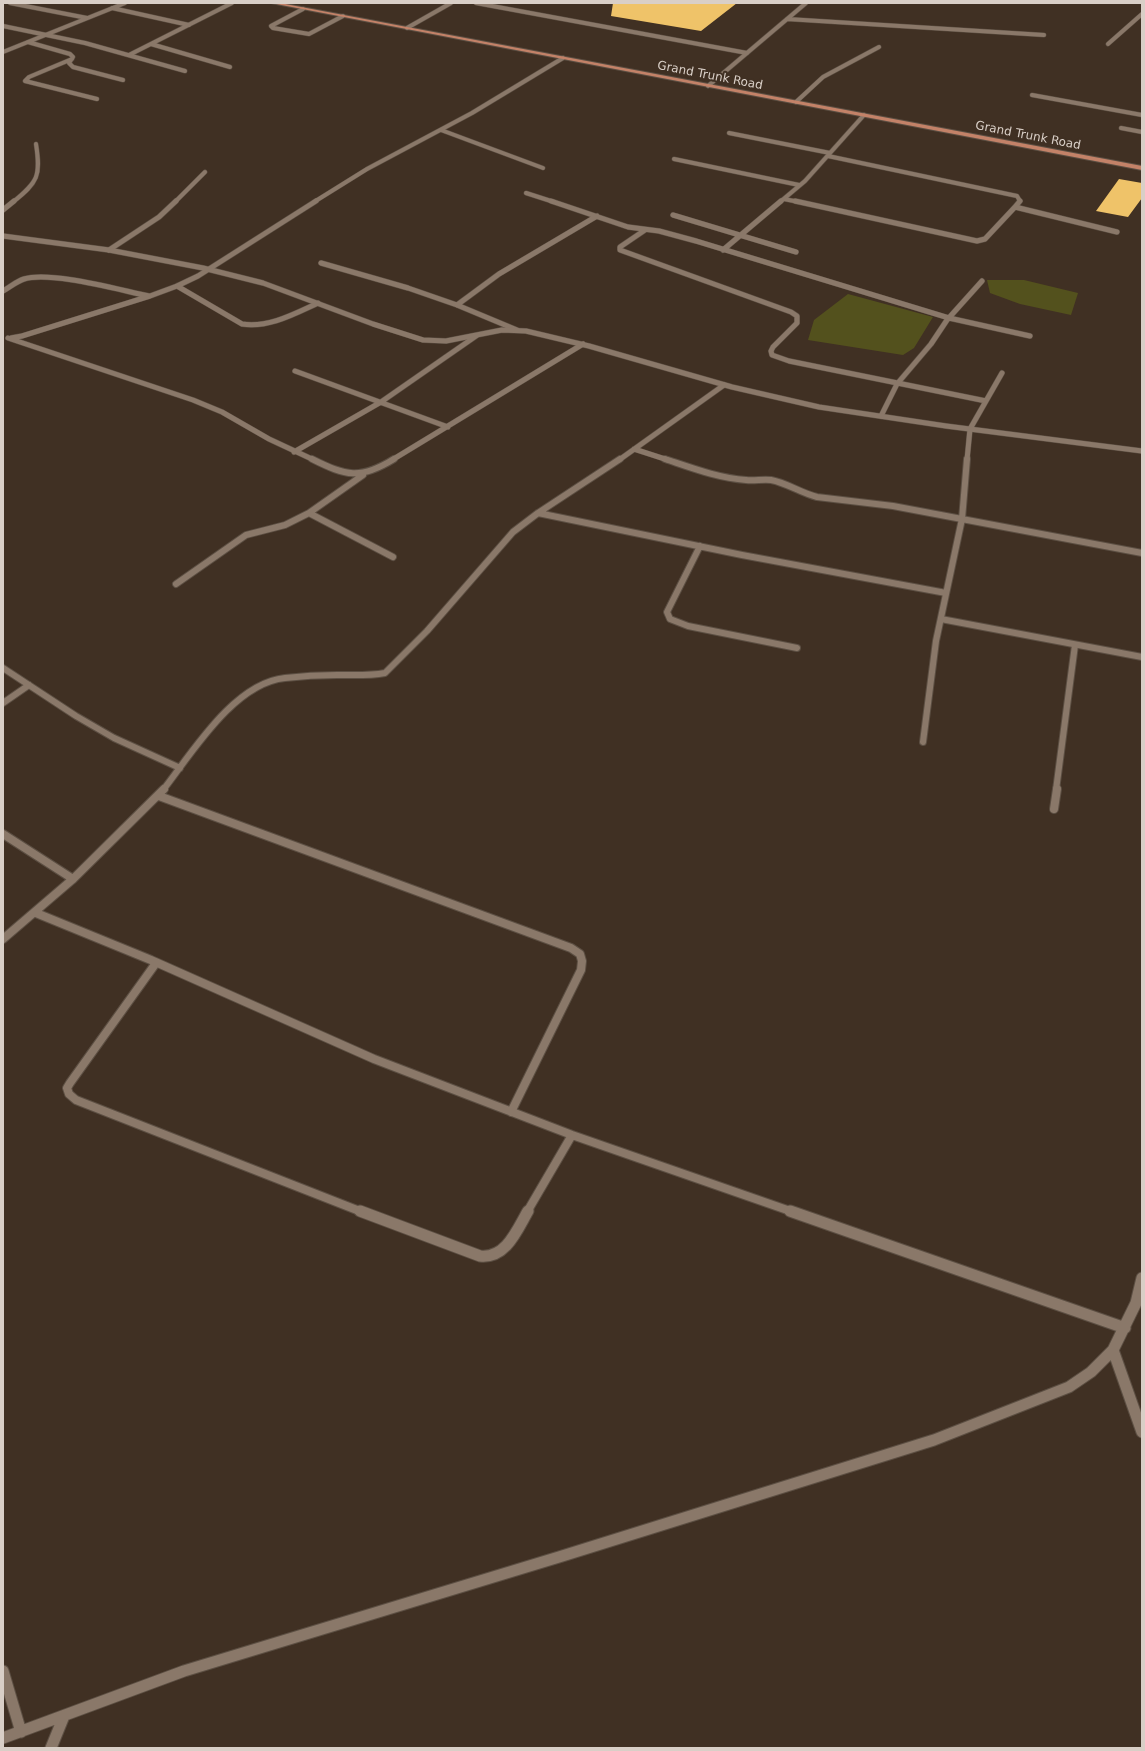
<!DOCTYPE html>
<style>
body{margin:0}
#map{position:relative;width:1145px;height:1751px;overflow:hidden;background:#403023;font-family:"DejaVu Sans",sans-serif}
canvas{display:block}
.frame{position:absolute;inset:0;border:4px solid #d9cfc7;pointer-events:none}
</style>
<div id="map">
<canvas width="1145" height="1751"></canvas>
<div class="frame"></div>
</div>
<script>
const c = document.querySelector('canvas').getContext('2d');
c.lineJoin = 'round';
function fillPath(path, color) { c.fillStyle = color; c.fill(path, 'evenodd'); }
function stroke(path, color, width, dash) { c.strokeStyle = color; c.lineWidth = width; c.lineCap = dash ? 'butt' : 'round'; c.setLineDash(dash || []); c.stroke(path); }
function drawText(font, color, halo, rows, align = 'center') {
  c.font = font + ' "DejaVu Sans",sans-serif'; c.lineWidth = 4; c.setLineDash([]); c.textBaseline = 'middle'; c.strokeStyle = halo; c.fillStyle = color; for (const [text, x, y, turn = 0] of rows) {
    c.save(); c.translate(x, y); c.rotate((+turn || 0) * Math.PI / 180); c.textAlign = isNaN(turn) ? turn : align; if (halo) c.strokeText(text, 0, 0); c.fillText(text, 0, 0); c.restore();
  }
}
const water = new Path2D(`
 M 987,280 L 1024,280 L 1078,293 L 1071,315 L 1020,304 L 990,293 Z
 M 848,294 L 933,317 L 914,348 L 903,355 L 808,340 L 814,320 Z`);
const building = new Path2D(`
 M 613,3 L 737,3 L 701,31 L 611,16 Z
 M 1119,179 L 1142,183 L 1142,198 L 1128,217 L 1096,211 Z`);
const serviceFar2 = new Path2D(`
 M 476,3 L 747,53
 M 303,9 L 271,26 L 273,28 L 309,34 L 343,16`);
const serviceFar1 = new Path2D(`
 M 1056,790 L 1075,645`);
const service = new Path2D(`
 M 1054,809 L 1057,789`);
const minorFar4 = new Path2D(`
 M 10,3 L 87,18
 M 112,8 L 189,25
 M 787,19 L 1044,35
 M 3,26 L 85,43 L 185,71
 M 407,28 L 451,3
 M 28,42 L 70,54 L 73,57 L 69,63 L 73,67 L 123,80
 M 151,44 L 230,67
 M 1108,44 L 1142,14
 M 3,52 L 125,3
 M 129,55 L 232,3
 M 72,59 L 29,77 L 25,81 L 97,99
 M 708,86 L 806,3
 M 1032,95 L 1142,115
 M 796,102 L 823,77 L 879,47
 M 1121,128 L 1142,132
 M 441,130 L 543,168
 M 729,133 L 830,153
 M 828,156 L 1017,196 L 1020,201 L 1019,202
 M 674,159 L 799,185
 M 526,193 L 554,202
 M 784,199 L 799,202
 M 13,202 C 38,182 41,176 36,144
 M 175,202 L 205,172
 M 314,202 L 367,169 L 472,113 L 563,58
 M 780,202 L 805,181 L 864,115`);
const minorFar3 = new Path2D(`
 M 551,201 L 628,227 L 659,231 L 696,241 L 949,318 L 1030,336
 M 795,201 L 977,241 L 985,239 L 1015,207 L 1117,232
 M 1015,207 L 1020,201
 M 3,210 L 14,201
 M 673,215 L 796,252
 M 645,230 L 620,247 L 620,250 L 791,312 L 797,316 L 797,323 L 773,347 L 771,351 L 772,355 L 789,361 L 986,401
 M 109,250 L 159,217 L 176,201
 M 723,250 L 781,201
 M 321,263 L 408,288 L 457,305 L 517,330
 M 177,286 L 242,324 C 269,328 294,314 318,303
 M 3,291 C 10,287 17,281 24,279 C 51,271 119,290 149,296
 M 457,305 L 499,274 L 597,216
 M 8,338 L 193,400 L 222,412 L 269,439 L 314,460
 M 11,338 L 22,336 L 150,296 L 177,286 L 198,276 L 316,201
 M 295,371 L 448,427
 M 881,416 L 897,384 L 931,344 L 947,320 L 982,281
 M 634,449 L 668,460
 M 294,452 L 381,402 L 476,336
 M 392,460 L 583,344
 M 619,460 L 724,385
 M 967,460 L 970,429 L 1002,373`);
const minorFar2 = new Path2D(`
 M 312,459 C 346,476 360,480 394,459
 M 665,459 C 692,468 718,478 746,480 C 754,481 763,479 771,480 C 787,483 801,493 817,497 L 893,506 L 1142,553
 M 363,475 L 309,513 L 393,557
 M 538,513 L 742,555 L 946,593
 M 700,546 L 667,612 L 670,619 L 688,626 L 797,648
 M 176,584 L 246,535 L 285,525 L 309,513
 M 941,619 L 1142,657
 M 3,668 L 76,716 L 114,738 L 180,768
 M 3,703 L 29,685
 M 923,742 L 936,641 L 962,519 L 967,459
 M 163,790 C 192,753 234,683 285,678 C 302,676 320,675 337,675 C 353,675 369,676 385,673 L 427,631 L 513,532 L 538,513 L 620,459`);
const minorFar1 = new Path2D(`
 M 159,796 L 571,948 L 580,954 L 582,961 L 581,970 L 511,1112
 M 3,834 L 73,879
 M 36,913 L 151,960 L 374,1059 L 572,1135 L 793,1212
 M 3,939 L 73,879 L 164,789
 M 156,963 L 70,1083 L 67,1088 L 69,1094 L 76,1100 L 362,1212
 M 527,1212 L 572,1135`);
const minor = new Path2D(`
 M 360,1211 L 480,1256 C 506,1259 517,1230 528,1211
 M 790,1211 L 1125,1328
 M 1113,1350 L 1142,1432
 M 3,1671 L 21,1732
 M 3,1738 L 184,1671 L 559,1557 L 934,1440 L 1069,1387 L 1091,1372 L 1113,1350 L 1136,1303 L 1142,1278
 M 51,1748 L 64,1716`);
const tertiary = new Path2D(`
 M 3,236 L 109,250 L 203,268 L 263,283 L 373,324 L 423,340 L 446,341 L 502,330 L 526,331 L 589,346 L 732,387 L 819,407 L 946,426 L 1142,451`);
const primary = new Path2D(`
 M 271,3 L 280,3 L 1142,166 L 1142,170 Z`);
const farStreetnames = [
 ["Grand Trunk Road",710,76,11],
 ["Grand Trunk Road",1028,136,11]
];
fillPath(water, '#53511d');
fillPath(building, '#efc369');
stroke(serviceFar2, '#5c4f43', 5);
stroke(serviceFar1, '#5c4f43', 8);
stroke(service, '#5c4f43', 10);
stroke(minorFar4, '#5c4f43', 5);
stroke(minorFar3, '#5c4f43', 6);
stroke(minorFar2, '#5c4f43', 8);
stroke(minorFar1, '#5c4f43', 10);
stroke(minor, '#5c4f43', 13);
stroke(tertiary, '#5c4f43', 6);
stroke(primary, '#5c4f43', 2);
stroke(serviceFar2, '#8a7869', 4);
stroke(serviceFar1, '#8a7869', 6);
stroke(service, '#8a7869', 8);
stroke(minorFar4, '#8a7869', 4);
stroke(minorFar3, '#8a7869', 5);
stroke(minorFar2, '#8a7869', 6);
stroke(minorFar1, '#8a7869', 8);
stroke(minor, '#8a7869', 11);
stroke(tertiary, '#8a7869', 5);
fillPath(primary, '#c38268');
drawText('12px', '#d9cfc7', '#403023', farStreetnames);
</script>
